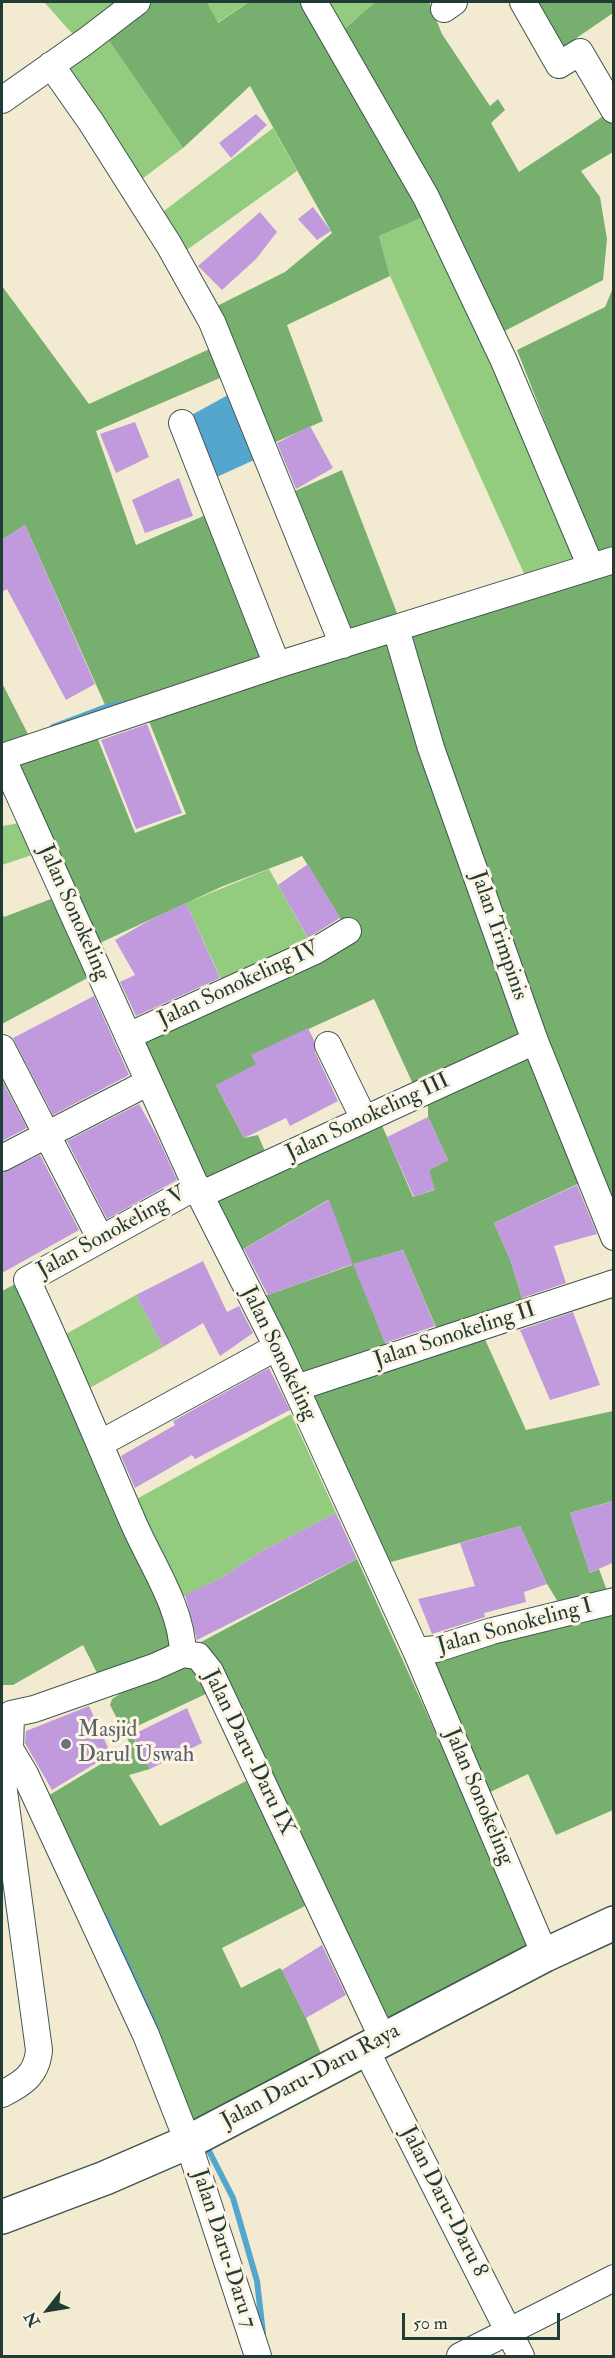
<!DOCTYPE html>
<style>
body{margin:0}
#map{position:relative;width:615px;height:2358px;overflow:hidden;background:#f3ebd1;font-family:"IM FELL Double Pica",serif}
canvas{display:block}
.frame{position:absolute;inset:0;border:3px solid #1f3d34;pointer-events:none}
.north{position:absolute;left:18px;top:2280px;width:60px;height:60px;-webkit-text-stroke:4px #fcf5e5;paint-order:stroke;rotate:239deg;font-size:16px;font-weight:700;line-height:24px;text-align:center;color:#1f3d34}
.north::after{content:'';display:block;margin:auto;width:21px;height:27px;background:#1f3d34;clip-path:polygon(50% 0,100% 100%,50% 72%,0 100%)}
.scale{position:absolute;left:402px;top:2313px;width:158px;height:27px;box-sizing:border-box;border:3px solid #1f3d34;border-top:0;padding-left:8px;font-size:18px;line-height:21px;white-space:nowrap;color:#1f3d34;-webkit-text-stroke:4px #fcf5e5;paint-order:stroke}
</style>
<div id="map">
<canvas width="615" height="2358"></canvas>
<div class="frame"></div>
<div class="north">N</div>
<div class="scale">50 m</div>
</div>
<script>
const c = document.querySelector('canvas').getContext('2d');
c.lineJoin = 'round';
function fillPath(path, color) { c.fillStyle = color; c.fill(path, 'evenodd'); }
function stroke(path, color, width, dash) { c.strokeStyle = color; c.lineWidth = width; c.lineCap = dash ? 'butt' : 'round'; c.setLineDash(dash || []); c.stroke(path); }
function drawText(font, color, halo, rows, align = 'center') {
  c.font = font + ' "IM FELL Double Pica",serif'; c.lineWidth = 6; c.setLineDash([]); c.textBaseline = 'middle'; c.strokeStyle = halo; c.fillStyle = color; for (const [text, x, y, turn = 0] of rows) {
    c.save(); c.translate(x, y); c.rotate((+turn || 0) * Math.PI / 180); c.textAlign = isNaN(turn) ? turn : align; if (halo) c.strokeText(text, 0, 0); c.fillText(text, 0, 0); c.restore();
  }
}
const green = new Path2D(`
 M 44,2 L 121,2 L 78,40 Z
 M 207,2 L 249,2 L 217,23 Z
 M 322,2 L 375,2 L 340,33 Z
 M 105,35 L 183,148 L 138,182 L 63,63 Z
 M 273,128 L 297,171 L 184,252 L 160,214 Z
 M 426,216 L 580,559 L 526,578 L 390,276 L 379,236 Z
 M 20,823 L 32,855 L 2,865 L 2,826 Z
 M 269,869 L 315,951 L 226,990 L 186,903 Z
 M 136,1295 L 163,1347 L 79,1394 L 55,1340 Z
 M 291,1414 L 336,1513 L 260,1552 L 221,1578 L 176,1600 L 131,1502 Z`);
const forest = new Path2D(`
 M 153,2 L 207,2 L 218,23 L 249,2 L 308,2 L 426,216 L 379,236 L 390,276 L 287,325 L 323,421 L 267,446 L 211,309 L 285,272 L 332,233 L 250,86 L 183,148 L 105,35 Z
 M 375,2 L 429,2 L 442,34 L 490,106 L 498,99 L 505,110 L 491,123 L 519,172 L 608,113 L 613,124 L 613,152 L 581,171 L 600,197 L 607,239 L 603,280 L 497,335 L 340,33 Z
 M 531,2 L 613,2 L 613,13 L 559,50 Z
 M 2,286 L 89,404 L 216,346 L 227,375 L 96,431 L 136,545 L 208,514 L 266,658 L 177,691 L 106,707 L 25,525 L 2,540 Z
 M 613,288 L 613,549 L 597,554 L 517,350 L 605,307 Z
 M 342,470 L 397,613 L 343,634 L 286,495 Z
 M 613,565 L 613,1212 L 540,1036 L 406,638 Z
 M 393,643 L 580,1183 L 494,1223 L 510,1259 L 523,1301 L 438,1332 L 403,1250 L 354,1264 L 388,1350 L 303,1381 L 262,1297 L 352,1265 L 328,1200 L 240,1251 L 207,1199 L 381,1123 L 413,1197 L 434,1190 L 429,1170 L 448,1160 L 428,1117 L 428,1104 L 528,1045 L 418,1095 L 374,999 L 252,1055 L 261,1073 L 216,1085 L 244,1138 L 258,1135 L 267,1156 L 206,1186 L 139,1038 L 348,931 L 302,856 L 221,887 L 89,948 L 18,764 L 97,737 L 135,833 L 186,814 L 148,719 L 255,682 Z
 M 2,683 L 29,736 L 2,746 Z
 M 51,899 L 91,976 L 2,1024 L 2,913 L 4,917 Z
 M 21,1281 L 178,1642 L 102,1683 L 83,1645 L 13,1685 L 2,1685 L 2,1291 Z
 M 483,1335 L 526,1430 L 613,1411 L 613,1501 L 570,1513 L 590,1573 L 599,1569 L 609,1596 L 563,1610 L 547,1584 L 520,1526 L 384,1564 L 306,1394 Z
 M 357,1559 L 531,1944 L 382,2024 L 201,1642 Z
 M 613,1608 L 613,1810 L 556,1835 L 528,1774 L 484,1795 L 431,1659 Z
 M 183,1658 L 210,1692 L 129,1730 L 150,1769 L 129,1775 L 160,1826 L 246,1781 L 309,1904 L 222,1948 L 241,1988 L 280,1968 L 282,1970 L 306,2018 L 323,2058 L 192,2127 L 46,1797 L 116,1755 L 120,1756 L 132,1748 L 110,1705 L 112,1699 L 151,1674 Z`);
const water = new Path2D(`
 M 228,395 L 254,460 L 208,481 L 186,418 Z`);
const stream = new Path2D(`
 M 53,727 L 106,707 L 126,703
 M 105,1916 L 156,2027
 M 209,2151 L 233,2198 L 257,2281 L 263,2333`);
const building = new Path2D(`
 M 256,114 L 267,125 L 231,158 L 219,143 Z
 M 313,207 L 331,231 L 317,240 L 298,219 Z
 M 260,212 L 277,232 L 256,259 L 222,290 L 198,266 Z
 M 135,422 L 149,457 L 116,473 L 100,434 Z
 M 310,426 L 333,468 L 296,489 L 277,443 Z
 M 179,478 L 193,516 L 145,533 L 132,500 Z
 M 25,525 L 95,684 L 66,700 L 7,589 L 2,592 L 2,540 Z
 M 147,724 L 182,813 L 136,829 L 101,740 Z
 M 308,864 L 340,918 L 308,938 L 278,885 Z
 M 186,903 L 220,978 L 136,1016 L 120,982 L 135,975 L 115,940 L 150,920 Z
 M 94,996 L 129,1075 L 53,1115 L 13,1038 Z
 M 308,1028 L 314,1040 L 315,1052 L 338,1101 L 290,1126 L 286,1118 L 244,1138 L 216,1085 L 256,1064 L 251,1055 Z
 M 2,1080 L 27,1128 L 2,1141 Z
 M 139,1104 L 157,1136 L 177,1180 L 107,1219 L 67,1141 Z
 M 428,1117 L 448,1160 L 429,1170 L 435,1189 L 414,1197 L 387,1137 Z
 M 40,1155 L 79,1230 L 2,1273 L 2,1173 Z
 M 577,1185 L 597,1234 L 554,1246 L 566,1283 L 522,1298 L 510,1259 L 494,1223 Z
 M 329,1200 L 353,1264 L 268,1295 L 244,1249 Z
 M 403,1250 L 435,1326 L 385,1343 L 353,1264 Z
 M 203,1261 L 227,1312 L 239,1306 L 253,1333 L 220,1356 L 203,1323 L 163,1347 L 136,1295 Z
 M 573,1312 L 600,1385 L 550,1400 L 520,1330 Z
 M 269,1368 L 290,1410 L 195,1459 L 192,1455 L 135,1488 L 121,1456 L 175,1425 L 173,1421 Z
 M 614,1501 L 614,1562 L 590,1573 L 570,1513 Z
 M 336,1513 L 357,1559 L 197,1640 L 185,1595 L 221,1578 L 260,1552 Z
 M 520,1526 L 547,1584 L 524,1592 L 526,1602 L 484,1613 L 485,1617 L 432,1634 L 418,1599 L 475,1586 L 460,1543 Z
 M 89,1706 L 111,1754 L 52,1790 L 25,1743 L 26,1731 Z
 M 187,1708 L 202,1743 L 150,1769 L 132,1735 Z
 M 322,1945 L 346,1995 L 306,2018 L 282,1970 Z`);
const minor = new Path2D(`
 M 314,2 L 426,197 L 504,361 L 591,567
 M 523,2 L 559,65 L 580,52 L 614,110
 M 444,9 L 454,2
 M 51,65 L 91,122 L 169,245 L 212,322 L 343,645
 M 2,100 L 86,41 L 137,2
 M 182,423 L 277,665
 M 396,629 L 431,748 L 535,1041 L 614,1237
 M 2,757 L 200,1195 L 277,1347 L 416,1651 L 545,1955
 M 2,757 L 277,665 L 614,560
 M 128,1036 L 315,951 L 348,931
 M 328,1045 L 364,1119
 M 2,1048 L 95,1228
 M 2,1158 L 149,1082
 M 200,1195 L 535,1041
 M 296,1388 L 614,1283
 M 112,1437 L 277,1347
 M 416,1651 L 436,1649 L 492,1631 L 614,1601
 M 183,1654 C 182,1607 151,1564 133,1522 C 98,1441 65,1360 27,1280 L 197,1186
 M 183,1654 L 198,1656 L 210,1671 L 383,2039
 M 10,1749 L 25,1774 L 146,2035 L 188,2142 L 258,2356
 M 365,2048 L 521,2356
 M 2,2094 C 22,2084 37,2075 39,2050 L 2,1776 L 10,1749 L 11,1714 L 34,1709 L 154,1667 L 183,1654
 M 460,2356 L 614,2278`);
const secondary = new Path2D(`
 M 2,2217 L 105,2178 L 188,2142 L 545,1955 L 614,1923`);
const markers = [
 [66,1744,6,"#6b7280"]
];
const streetNames = [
 ["Jalan Sonokeling",73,913,66],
 ["Jalan Trimpinis",498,936,71],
 ["Jalan Sonokeling IV",239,985,-25],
 ["Jalan Sonokeling III",368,1118,-25],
 ["Jalan Sonokeling V",112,1233,-29],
 ["Jalan Sonokeling II",455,1336,-18],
 ["Jalan Sonokeling",278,1354,64],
 ["Jalan Sonokeling I",515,1627,-15],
 ["Jalan Daru-Daru IX",248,1753,64],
 ["Jalan Sonokeling",478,1797,67],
 ["Jalan Daru-Daru Raya",311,2077,-28],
 ["Jalan Daru-Daru 8",443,2202,63],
 ["Jalan Daru-Daru 7",223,2249,72]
];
const worshipNames = [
 ["Masjid",78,1731],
 ["Darul Uswah",78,1756]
];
fillPath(green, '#94cc7f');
fillPath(forest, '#77b06e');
fillPath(water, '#55a6cf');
stroke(stream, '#55a6cf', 6);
fillPath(building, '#c09add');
stroke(minor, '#3f574c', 28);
stroke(secondary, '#3f574c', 36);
stroke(minor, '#fff', 26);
stroke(secondary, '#fff', 33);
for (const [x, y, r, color] of markers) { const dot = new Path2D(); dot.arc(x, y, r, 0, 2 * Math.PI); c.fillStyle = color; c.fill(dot); stroke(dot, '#fcf5e5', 2); }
drawText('22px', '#1f3d34', '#fcf5e5', streetNames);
drawText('22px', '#5b616d', '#fcf5e5', worshipNames, 'left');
</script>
